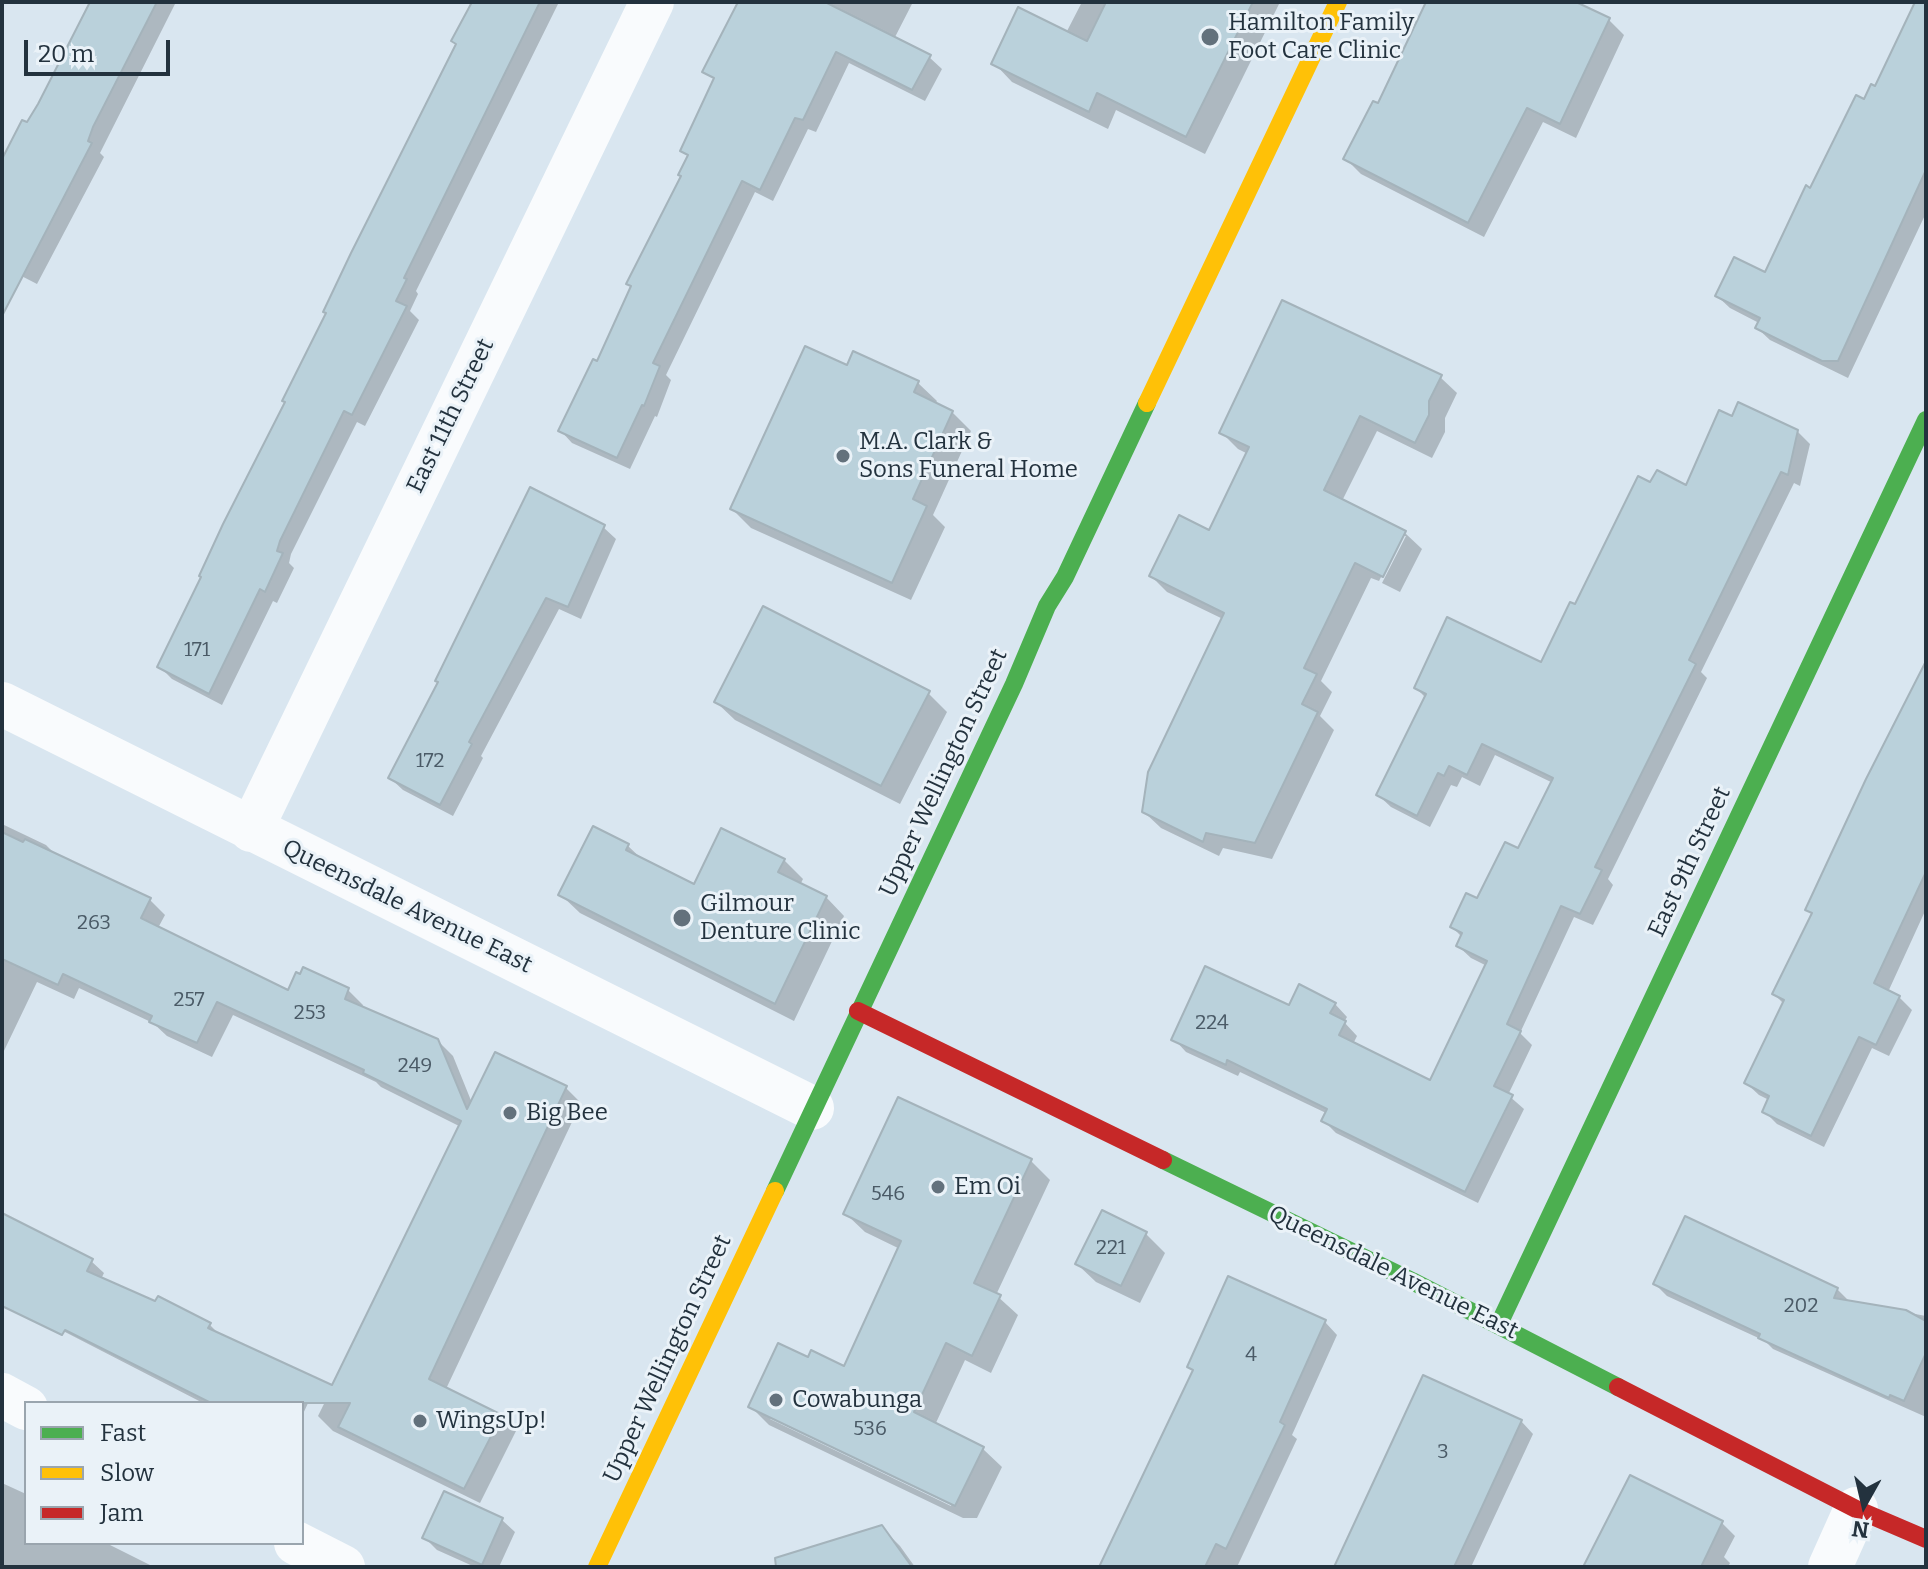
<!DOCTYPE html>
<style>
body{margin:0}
#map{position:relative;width:1928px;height:1569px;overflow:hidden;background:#d9e6f0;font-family:Bitter,serif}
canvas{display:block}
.frame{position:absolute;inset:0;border:4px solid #23323e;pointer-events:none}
.legend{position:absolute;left:24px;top:1401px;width:280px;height:144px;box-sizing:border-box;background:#eaf2f8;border:2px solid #9aa5ae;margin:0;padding:10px 14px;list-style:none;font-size:24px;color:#23323e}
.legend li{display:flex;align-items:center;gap:16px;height:40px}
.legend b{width:40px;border:2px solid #9aa5ae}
.north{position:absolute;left:1824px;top:1465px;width:80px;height:80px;-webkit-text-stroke:6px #eaf2f8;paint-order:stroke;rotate:188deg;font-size:22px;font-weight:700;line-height:32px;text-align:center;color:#23323e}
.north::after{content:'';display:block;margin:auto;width:28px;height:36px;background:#23323e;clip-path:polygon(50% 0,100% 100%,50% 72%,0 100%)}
.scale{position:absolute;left:24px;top:40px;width:146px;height:36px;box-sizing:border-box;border:4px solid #23323e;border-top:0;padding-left:10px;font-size:24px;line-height:28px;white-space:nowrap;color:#23323e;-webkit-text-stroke:6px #eaf2f8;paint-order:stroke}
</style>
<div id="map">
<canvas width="1928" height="1569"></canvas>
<div class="frame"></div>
<ul class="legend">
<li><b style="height:10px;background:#4caf50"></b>Fast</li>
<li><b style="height:10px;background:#ffc107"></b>Slow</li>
<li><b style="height:10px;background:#c62828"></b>Jam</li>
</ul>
<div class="north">N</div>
<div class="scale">20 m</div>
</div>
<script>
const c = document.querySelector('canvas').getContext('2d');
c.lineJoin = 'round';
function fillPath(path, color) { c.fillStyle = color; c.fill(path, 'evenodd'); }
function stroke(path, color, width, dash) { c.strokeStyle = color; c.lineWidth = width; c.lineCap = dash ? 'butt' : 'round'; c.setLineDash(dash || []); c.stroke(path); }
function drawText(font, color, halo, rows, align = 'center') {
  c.font = font + ' Bitter,serif'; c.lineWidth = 6; c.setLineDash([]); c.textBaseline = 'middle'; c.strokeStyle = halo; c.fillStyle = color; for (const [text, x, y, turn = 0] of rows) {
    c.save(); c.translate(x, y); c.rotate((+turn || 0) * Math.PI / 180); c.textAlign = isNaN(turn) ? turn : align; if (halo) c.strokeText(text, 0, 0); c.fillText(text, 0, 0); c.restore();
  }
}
const shadow = new Path2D(`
 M 92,2 L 176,2 L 100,153 L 104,157 L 37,284 L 2,266 L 2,174 Z
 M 472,2 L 559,2 L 416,291 L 418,294 L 410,311 L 419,320 L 365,426 L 357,422 L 291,554 L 289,563 L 294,568 L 277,603 L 273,601 L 222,705 L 172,679 L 159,666 L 457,45 L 460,26 Z
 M 747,2 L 913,2 L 894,39 L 929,57 L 942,69 L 925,101 L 849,63 L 816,132 L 808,129 L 773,201 L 755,192 L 666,375 L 671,380 L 657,417 L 655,416 L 630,469 L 572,443 L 560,430 L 598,364 L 683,177 L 689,157 L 682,150 L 715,80 L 710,75 Z
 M 1082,2 L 1280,2 L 1205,154 L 1116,110 L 1108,129 L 1012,82 L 994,63 L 1066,33 Z
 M 1429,2 L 1572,2 L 1609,20 L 1624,35 L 1576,138 L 1543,122 L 1484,237 L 1361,174 L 1346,159 L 1379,106 Z
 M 1917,2 L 1926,2 L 1926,213 L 1848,378 L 1770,340 L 1757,328 L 1759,323 L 1730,308 L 1717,296 L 1766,275 L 1811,190 L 1865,102 L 1876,89 Z
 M 848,368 L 918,383 L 937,401 L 935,404 L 952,412 L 971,431 L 933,515 L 945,527 L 911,600 L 751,528 L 732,509 Z
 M 1440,377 L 1457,393 L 1445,418 L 1445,432 L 1432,458 L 1377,431 L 1342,501 L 1405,533 L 1422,549 L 1400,592 L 1382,583 L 1406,536 L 1402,536 L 1379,581 L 1371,578 L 1321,681 L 1332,692 L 1320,716 L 1334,730 L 1272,859 L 1223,848 L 1219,856 L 1161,828 L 1144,812 L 1223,619 L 1167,592 L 1151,576 L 1210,532 L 1248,454 L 1238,449 L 1222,433 Z
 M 1733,419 L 1797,431 L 1810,444 L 1800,486 L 1794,483 L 1701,672 L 1707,678 L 1608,879 L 1613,885 L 1593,925 L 1574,917 L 1520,1033 L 1532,1045 L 1508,1095 L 1524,1109 L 1478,1203 L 1336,1133 L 1323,1120 L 1326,1113 L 1240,1072 L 1238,1076 L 1186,1052 L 1174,1039 L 1289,1008 L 1335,1004 L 1347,1017 L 1344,1022 L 1357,1036 L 1353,1044 L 1431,1082 L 1487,966 L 1471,958 L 1458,946 L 1462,937 L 1452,927 L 1478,901 L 1519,851 L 1553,783 L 1495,755 L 1480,786 L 1462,777 L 1457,787 L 1451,785 L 1430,827 L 1391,807 L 1378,795 L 1426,698 L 1416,688 L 1542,665 L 1651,485 L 1687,487 Z
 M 603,527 L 616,539 L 581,619 L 559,609 L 481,756 L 483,758 L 453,816 L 403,790 L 390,778 Z
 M 1926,666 L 1926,909 L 1888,992 L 1899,997 L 1912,1010 L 1889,1056 L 1872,1048 L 1824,1147 L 1777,1124 L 1764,1111 L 1769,1100 L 1759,1095 L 1746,1083 L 1784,1004 L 1774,994 L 1813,915 L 1808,909 Z
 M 928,693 L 947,712 L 900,804 L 735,720 L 716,702 Z
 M 2,824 L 46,845 L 58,857 L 149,899 L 165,915 L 158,928 L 289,992 L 348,990 L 363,1005 L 362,1008 L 437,1040 L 453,1056 L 472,1103 L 566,1088 L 581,1103 L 446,1389 L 501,1416 L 516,1431 L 480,1503 L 333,1431 L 318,1416 L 461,1127 L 381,1087 L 376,1082 L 233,1015 L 212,1057 L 167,1036 L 153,1023 L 79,988 L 74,999 L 37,982 L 2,1055 Z
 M 594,828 L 628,846 L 644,861 L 695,887 L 784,860 L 803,879 L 800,885 L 826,897 L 844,916 L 794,1021 L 580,913 L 561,895 Z
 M 899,1099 L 1031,1161 L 1050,1180 L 996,1295 L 1018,1315 L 991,1373 L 965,1360 L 935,1425 L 983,1449 L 1002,1467 L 977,1518 L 963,1518 L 769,1425 L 750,1406 L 809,1360 L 845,1369 L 900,1249 L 865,1232 L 846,1214 ZM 770,1415 L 952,1503 L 951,1506 L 770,1419 Z
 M 2,1215 L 91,1261 L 104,1273 L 101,1279 L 209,1324 L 222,1337 L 316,1386 L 302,1416 L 302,1403 L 203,1403 L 32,1315 L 2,1287 Z
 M 1146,1234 L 1165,1253 L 1140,1303 L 1096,1282 L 1077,1264 Z
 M 1655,1284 L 1837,1289 L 1850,1302 L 1926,1316 L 1926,1417 L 1773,1349 L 1765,1341 L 1667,1296 Z
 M 1325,1322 L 1337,1335 L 1292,1435 L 1297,1439 L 1237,1567 L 1103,1567 Z
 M 1521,1421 L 1533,1434 L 1471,1567 L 1335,1567 Z
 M 1631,1477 L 1722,1523 L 1735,1536 L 1724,1557 L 1730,1563 L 1728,1567 L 1587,1567 Z
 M 2,1483 L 26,1494 L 26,1543 L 106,1543 L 154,1567 L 2,1567 Z
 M 502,1520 L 515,1532 L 499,1567 L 475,1567 L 437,1550 L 424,1537 Z
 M 881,1527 L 900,1546 L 915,1567 L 833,1567 Z`);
const building = new Path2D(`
 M 90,2 L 157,2 L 93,127 L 88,141 L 92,143 L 2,316 L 2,159 L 22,120 L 27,122 L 38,104 Z
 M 472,2 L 540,2 L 404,278 L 407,279 L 396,301 L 407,306 L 352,415 L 344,411 L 280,541 L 277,551 L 283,553 L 265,592 L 260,589 L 209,694 L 157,667 L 201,577 L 199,576 L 223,524 L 285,402 L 282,401 L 326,313 L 323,312 L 351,253 L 456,44 L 451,41 Z
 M 738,2 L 825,2 L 931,55 L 912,90 L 836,52 L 803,120 L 795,118 L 760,190 L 742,181 L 653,363 L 660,366 L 644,406 L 642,405 L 617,458 L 558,431 L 593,359 L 597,361 L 631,286 L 626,284 L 681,176 L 678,175 L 688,155 L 680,151 L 714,78 L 702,72 Z
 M 1106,2 L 1253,2 L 1186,137 L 1097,93 L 1089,112 L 991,64 L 1018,7 L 1087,41 Z
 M 1426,2 L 1576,2 L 1610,18 L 1560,124 L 1527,108 L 1468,223 L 1343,159 L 1373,101 L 1378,103 Z
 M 1915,2 L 1926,2 L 1926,170 L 1838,361 L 1822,361 L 1755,328 L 1760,318 L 1715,296 L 1734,257 L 1765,272 L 1806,185 L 1810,188 L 1856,95 L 1864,99 L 1871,84 L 1875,86 Z
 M 1282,300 L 1442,375 L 1429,401 L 1429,415 L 1415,443 L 1360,416 L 1324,490 L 1406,531 L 1383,577 L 1355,563 L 1304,668 L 1317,674 L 1302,704 L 1318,712 L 1255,843 L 1206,833 L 1203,842 L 1142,812 L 1148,772 L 1224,613 L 1149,576 L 1179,515 L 1209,530 L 1249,447 L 1219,433 Z
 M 805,346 L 847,365 L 853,351 L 919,381 L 914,392 L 953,411 L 913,499 L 927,506 L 892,583 L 730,509 Z
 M 1738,402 L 1798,430 L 1788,475 L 1781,472 L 1689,660 L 1696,664 L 1595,867 L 1602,870 L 1580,914 L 1561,906 L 1507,1024 L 1521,1031 L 1494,1086 L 1513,1095 L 1465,1192 L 1321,1121 L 1327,1109 L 1227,1060 L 1226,1065 L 1171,1040 L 1205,966 L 1289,1005 L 1299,984 L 1336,1003 L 1330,1013 L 1346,1021 L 1339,1035 L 1430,1080 L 1487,961 L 1456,946 L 1462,933 L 1450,927 L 1466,893 L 1477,898 L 1505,842 L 1518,848 L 1553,778 L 1482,744 L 1467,775 L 1449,766 L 1444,776 L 1438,773 L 1417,816 L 1376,795 L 1426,694 L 1414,688 L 1447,617 L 1541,662 L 1570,602 L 1575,604 L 1638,476 L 1650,482 L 1657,470 L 1686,485 L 1719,410 L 1732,416 Z
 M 530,487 L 605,525 L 568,607 L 546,598 L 469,742 L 472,744 L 440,805 L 388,778 L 438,682 L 435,681 Z
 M 763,606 L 930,691 L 881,786 L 714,702 Z
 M 1926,661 L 1926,872 L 1874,983 L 1900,996 L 1876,1045 L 1859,1037 L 1811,1136 L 1762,1112 L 1769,1096 L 1744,1083 L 1784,1000 L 1772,994 L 1812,913 L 1805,910 L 1866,779 Z
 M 593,826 L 629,844 L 626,850 L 694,884 L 721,828 L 785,859 L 778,872 L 827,896 L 775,1004 L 558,895 Z
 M 2,832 L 23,842 L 25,839 L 151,898 L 141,918 L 288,990 L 296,972 L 300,974 L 303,967 L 349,988 L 345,999 L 438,1039 L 467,1109 L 495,1052 L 567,1086 L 429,1379 L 502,1415 L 464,1489 L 338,1427 L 350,1403 L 211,1403 L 65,1330 L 62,1335 L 2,1306 L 2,1213 L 93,1259 L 87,1271 L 155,1301 L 158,1296 L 211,1323 L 208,1328 L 332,1385 L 461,1121 L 363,1073 L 364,1070 L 217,1002 L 197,1043 L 149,1022 L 152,1016 L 63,974 L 58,985 L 2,959 Z
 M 898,1097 L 1032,1159 L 974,1283 L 1001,1295 L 972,1356 L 946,1343 L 914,1412 L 984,1447 L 955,1506 L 748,1407 L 778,1343 L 808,1357 L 811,1350 L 844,1366 L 901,1241 L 843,1214 Z
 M 1102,1210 L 1147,1232 L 1121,1286 L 1075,1264 Z
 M 1685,1216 L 1838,1288 L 1834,1298 L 1906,1310 L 1926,1321 L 1926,1353 L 1904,1401 L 1890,1395 L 1889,1398 L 1758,1338 L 1760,1334 L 1653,1284 Z
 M 1228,1276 L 1326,1320 L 1280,1422 L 1285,1425 L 1226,1549 L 1216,1544 L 1205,1567 L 1099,1567 L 1193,1370 L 1187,1367 Z
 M 1423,1375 L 1522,1420 L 1476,1520 L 1454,1567 L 1334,1567 Z
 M 1630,1475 L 1723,1521 L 1701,1567 L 1583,1567 Z
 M 444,1491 L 503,1518 L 482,1565 L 422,1538 Z
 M 882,1525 L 912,1567 L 776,1567 L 775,1558 Z`);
const street = new Path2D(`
 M 2,704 L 812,1108
 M 251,830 L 652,2
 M 2,1395 L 26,1408
 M 296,1543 L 343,1567
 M 1830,1567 L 1856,1509`);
const fast = new Path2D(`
 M 1163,1160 L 1412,1281 L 1618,1387
 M 775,1191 L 1014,684 L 1047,606 L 1065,577 L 1147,403
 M 1499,1324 L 1926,420`);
const slow = new Path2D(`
 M 1147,403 L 1338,2
 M 597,1567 L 775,1191`);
const jam = new Path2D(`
 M 858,1011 L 1163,1160
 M 1618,1387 L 1856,1509 L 1926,1539`);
const markers = [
 [1210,37,10,"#63717c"],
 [843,456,8,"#63717c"],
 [682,918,10,"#63717c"],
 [510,1113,8,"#63717c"],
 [938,1187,8,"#63717c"],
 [776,1400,8,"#63717c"],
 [420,1421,8,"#63717c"]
];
const numberNames = [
 ["171",197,650],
 ["172",430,761],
 ["263",94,923],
 ["257",189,1000],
 ["253",310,1013],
 ["224",1212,1023],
 ["249",415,1066],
 ["546",888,1194],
 ["221",1111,1248],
 ["202",1801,1306],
 ["4",1251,1355],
 ["536",870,1429],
 ["3",1443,1452]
];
const poiNames = [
 ["Hamilton Family",1228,23],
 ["Foot Care Clinic",1228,51],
 ["M.A. Clark &",859,442],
 ["Sons Funeral Home",859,470],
 ["Gilmour",700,904],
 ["Denture Clinic",700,932],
 ["Big Bee",526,1113],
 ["Em Oi",954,1187],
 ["Cowabunga",792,1400],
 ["WingsUp!",436,1421]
];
const streetNames = [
 ["East 11th Street",451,416,-64],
 ["Upper Wellington Street",944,773,-65],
 ["East 9th Street",1690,862,-65],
 ["Queensdale Avenue East",407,907,26],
 ["Queensdale Avenue East",1393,1273,26],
 ["Upper Wellington Street",668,1359,-65]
];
fillPath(shadow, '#0003');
fillPath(building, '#bad1db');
stroke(building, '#a4b3bb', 2);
stroke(street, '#f9fbfd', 44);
stroke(fast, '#4caf50', 18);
stroke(slow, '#ffc107', 18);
stroke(jam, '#c62828', 18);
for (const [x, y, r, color] of markers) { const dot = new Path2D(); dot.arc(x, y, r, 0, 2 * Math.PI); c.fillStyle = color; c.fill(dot); stroke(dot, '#eaf2f8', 3); }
drawText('20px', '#4a5a66', null, numberNames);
drawText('24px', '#23323e', '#eaf2f8', poiNames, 'left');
drawText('24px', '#23323e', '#eaf2f8', streetNames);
</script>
